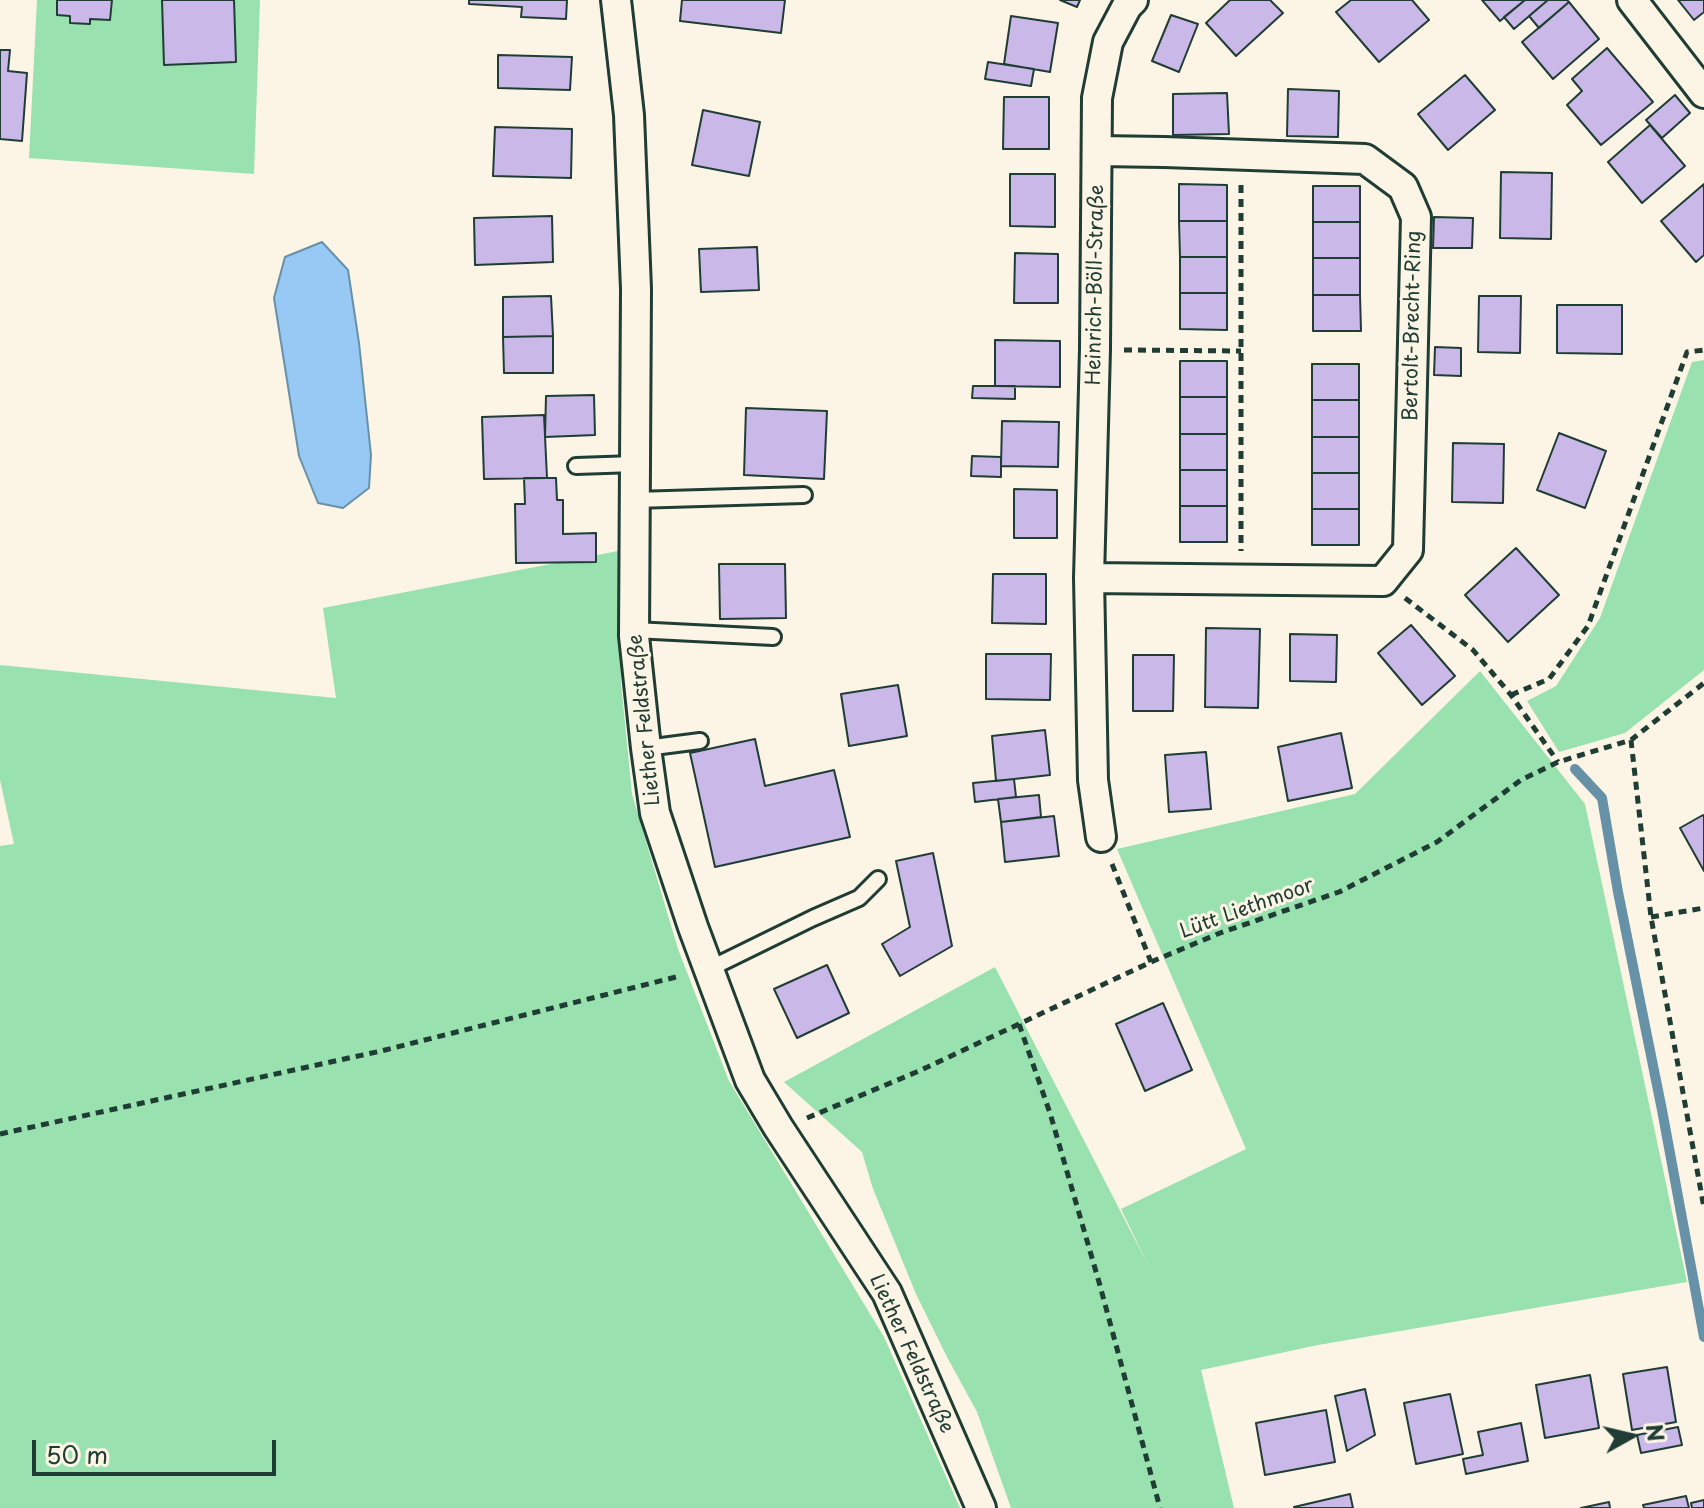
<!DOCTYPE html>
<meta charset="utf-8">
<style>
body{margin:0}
#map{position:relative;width:1704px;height:1508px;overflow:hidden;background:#fcf5e5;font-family:"Playpen Sans",sans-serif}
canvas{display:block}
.north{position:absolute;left:1592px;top:1396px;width:80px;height:80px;-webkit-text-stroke:6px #fcf5e5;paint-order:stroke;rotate:82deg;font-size:22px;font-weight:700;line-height:32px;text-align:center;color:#1f3d34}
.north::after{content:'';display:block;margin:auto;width:28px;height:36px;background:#1f3d34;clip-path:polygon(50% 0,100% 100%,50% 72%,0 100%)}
.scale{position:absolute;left:32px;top:1440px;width:244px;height:36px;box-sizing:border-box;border:4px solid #1f3d34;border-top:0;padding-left:10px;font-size:24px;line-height:28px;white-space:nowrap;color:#1f3d34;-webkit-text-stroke:6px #fcf5e5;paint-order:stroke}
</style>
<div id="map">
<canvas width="1704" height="1508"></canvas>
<div class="north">N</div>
<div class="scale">50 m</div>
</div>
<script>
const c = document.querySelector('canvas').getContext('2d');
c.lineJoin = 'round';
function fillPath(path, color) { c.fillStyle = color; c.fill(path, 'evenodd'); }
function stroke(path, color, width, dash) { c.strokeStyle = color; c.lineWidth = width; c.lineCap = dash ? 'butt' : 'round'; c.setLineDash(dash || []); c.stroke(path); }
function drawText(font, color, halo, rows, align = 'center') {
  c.font = font + ' "Playpen Sans",sans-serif'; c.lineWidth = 6; c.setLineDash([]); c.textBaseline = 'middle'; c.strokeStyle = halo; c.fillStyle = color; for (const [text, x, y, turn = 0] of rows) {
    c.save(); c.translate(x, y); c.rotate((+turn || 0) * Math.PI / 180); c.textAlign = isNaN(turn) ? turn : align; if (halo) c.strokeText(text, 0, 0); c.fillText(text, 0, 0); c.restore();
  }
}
const green = new Path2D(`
 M 37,0 L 260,0 L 254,174 L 29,158 Z
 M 1704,360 L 1704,670 L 1625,733 L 1559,752 L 1527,701 L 1556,686 L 1600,618 L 1692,362 Z
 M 618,551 L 621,683 L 632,794 L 678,949 L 729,1081 L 884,1337 L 960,1508 L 0,1508 L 0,846 L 14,844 L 0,780 L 0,665 L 336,698 L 323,608 Z
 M 1480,671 L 1585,804 L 1687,1282 L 1318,1345 L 1201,1370 L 1234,1508 L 1011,1508 L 977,1412 L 947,1357 L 916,1294 L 873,1189 L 862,1152 L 784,1082 L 995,967 L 1149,1267 L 1121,1209 L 1246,1149 L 1117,849 L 1355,794 Z`);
const water = new Path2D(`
 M 322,242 L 348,270 L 359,343 L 371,455 L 369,488 L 343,508 L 318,503 L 299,456 L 274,298 L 285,257 Z`);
const stream = new Path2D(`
 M 1575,769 L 1602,798 L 1618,892 L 1662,1110 L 1704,1337`);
const building = new Path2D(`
 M 57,0 L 112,0 L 110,20 L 90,19 L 90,24 L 70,23 L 70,16 L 57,15 Z
 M 162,0 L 234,0 L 236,62 L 164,65 Z
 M 469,0 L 567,0 L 566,19 L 521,17 L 522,7 L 469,4 Z
 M 682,0 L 785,0 L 781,33 L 680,21 Z
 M 1060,0 L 1080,0 L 1077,7 Z
 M 1230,0 L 1270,0 L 1283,13 L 1236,56 L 1206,23 Z
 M 1351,0 L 1412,0 L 1429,20 L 1379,62 L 1336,12 Z
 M 1482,0 L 1525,0 L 1500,21 Z
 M 1525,0 L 1548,0 L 1514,29 L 1504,17 Z
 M 1548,0 L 1567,0 L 1569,2 L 1539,28 L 1529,16 Z
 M 1678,0 L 1704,0 L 1704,12 L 1694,20 Z
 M 1569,2 L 1599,39 L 1553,79 L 1522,42 Z
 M 1171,15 L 1198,24 L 1179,72 L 1152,61 Z
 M 1011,16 L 1058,23 L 1050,72 L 1004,64 Z
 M 1607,48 L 1653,102 L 1601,145 L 1567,105 L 1582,91 L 1572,79 Z
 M 0,50 L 10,50 L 8,71 L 27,73 L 22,141 L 0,139 Z
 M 498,55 L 572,57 L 570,90 L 498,88 Z
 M 988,62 L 1034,69 L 1031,86 L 985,79 Z
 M 1465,75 L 1495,110 L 1448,150 L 1418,114 Z
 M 1288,89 L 1339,91 L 1338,137 L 1287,136 Z
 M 1227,93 L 1229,134 L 1173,135 L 1173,94 Z
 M 1675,95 L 1690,113 L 1662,138 L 1646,120 Z
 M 1004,97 L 1049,97 L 1049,149 L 1003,149 Z
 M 703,110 L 760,122 L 749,176 L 692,165 Z
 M 1650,125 L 1685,166 L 1642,203 L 1608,162 Z
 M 495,127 L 572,129 L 571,178 L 493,176 Z
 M 1501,172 L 1552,173 L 1551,239 L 1500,238 Z
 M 1010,174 L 1055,174 L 1055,227 L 1010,226 Z
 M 1179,184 L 1227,185 L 1227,221 L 1179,221 Z
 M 1704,184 L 1704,255 L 1696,262 L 1661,221 Z
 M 1313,186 L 1360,186 L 1360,222 L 1313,222 Z
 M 552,216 L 553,262 L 475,265 L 474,218 Z
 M 1434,217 L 1473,218 L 1472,248 L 1433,248 Z
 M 1179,221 L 1227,221 L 1227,257 L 1180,257 Z
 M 1313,222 L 1360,222 L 1360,258 L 1313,258 Z
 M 757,247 L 759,290 L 701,292 L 699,249 Z
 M 1015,253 L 1058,254 L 1058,303 L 1014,303 Z
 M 1180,257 L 1227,257 L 1227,293 L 1180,293 Z
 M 1313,258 L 1360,258 L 1360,295 L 1313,295 Z
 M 1180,293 L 1227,293 L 1227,330 L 1180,329 Z
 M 1313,295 L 1360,295 L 1361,331 L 1313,331 Z
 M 551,296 L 553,336 L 503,337 L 503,297 Z
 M 1479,296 L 1521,296 L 1520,353 L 1478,352 Z
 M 1557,305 L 1622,305 L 1622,354 L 1557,353 Z
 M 553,336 L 553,373 L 504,373 L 503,337 Z
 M 995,340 L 1060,341 L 1060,387 L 995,386 Z
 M 1435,347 L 1461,348 L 1461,376 L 1434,375 Z
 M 1180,361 L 1227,361 L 1227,397 L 1180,397 Z
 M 1312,364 L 1359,364 L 1359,400 L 1312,400 Z
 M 973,386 L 1015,386 L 1015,399 L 972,398 Z
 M 594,395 L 595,435 L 545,437 L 546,396 Z
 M 1180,397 L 1227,397 L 1227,434 L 1180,434 Z
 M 1312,400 L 1359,400 L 1359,437 L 1312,437 Z
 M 746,408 L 827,411 L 824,479 L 744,475 Z
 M 544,415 L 547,478 L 484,479 L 482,417 Z
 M 1002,421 L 1059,422 L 1058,467 L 1001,466 Z
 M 1559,433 L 1606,451 L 1585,508 L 1537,490 Z
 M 1180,434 L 1227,434 L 1227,470 L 1180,470 Z
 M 1312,437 L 1359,437 L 1359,473 L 1312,473 Z
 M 1453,443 L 1504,444 L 1503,503 L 1452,502 Z
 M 972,456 L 1001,457 L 1001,477 L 971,476 Z
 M 1180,470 L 1227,470 L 1227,506 L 1180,506 Z
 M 1312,473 L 1359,473 L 1359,509 L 1312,509 Z
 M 524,478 L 556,478 L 557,500 L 563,500 L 563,534 L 596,533 L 596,562 L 516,563 L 515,504 L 525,504 Z
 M 1014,489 L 1057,490 L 1057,538 L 1014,538 Z
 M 1180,506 L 1227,506 L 1227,542 L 1180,542 Z
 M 1312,509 L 1359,509 L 1359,545 L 1312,545 Z
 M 1516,548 L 1559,595 L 1508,642 L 1465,595 Z
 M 719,564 L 785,564 L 786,618 L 720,619 Z
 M 993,574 L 1046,574 L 1046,624 L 992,623 Z
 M 1411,625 L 1455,676 L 1422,705 L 1378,653 Z
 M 1206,628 L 1260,629 L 1258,708 L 1205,707 Z
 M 1290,634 L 1337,635 L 1336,682 L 1290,681 Z
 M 986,654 L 1051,654 L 1050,700 L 986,699 Z
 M 1133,655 L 1174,655 L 1173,711 L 1133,711 Z
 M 898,685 L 907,736 L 849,746 L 841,694 Z
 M 1045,730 L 1050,775 L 996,781 L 992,736 Z
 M 1341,733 L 1352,788 L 1288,801 L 1278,747 Z
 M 755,739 L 765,786 L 834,770 L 850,837 L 715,867 L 690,753 Z
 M 1206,752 L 1211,809 L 1169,812 L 1165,755 Z
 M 1014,779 L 1016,797 L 975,802 L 973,783 Z
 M 1039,795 L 1041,817 L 1001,822 L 998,799 Z
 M 1703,815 L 1704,817 L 1704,871 L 1680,828 Z
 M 1054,816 L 1059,856 L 1005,862 L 1001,822 Z
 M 933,853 L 952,946 L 900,976 L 882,944 L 910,927 L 896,861 Z
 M 827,965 L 849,1013 L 797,1038 L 774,989 Z
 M 1163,1003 L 1192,1070 L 1145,1091 L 1116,1024 Z
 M 1667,1367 L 1676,1422 L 1632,1430 L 1623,1374 Z
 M 1590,1375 L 1599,1428 L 1545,1438 L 1536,1385 Z
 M 1365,1389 L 1375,1435 L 1347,1451 L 1335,1396 Z
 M 1450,1394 L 1463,1454 L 1416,1464 L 1404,1403 Z
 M 1326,1410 L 1335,1462 L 1265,1475 L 1256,1423 Z
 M 1521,1423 L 1528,1461 L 1466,1474 L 1463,1459 L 1483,1455 L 1478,1432 Z
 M 1678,1427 L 1682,1445 L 1641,1453 L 1637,1435 Z
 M 1350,1494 L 1353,1508 L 1295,1508 L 1294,1507 Z
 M 1686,1496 L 1689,1508 L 1644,1508 L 1643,1505 Z
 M 1704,1500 L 1704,1508 L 1692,1508 L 1691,1503 Z
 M 1609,1502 L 1610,1508 L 1581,1508 Z`);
const path = new Path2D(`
 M 1241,185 L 1241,551
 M 1124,350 L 1241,351
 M 1405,598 L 1473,650 L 1511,695 L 1558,762
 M 1511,695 L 1549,679 L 1588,626 L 1687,352 L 1704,350
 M 1631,740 L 1651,917 L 1704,1208
 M 1112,864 L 1151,962
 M 1651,917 L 1704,908
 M 1019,1024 L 1050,1113 L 1099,1282 L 1160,1508
 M 807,1118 L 919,1071 L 1151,962 L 1220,933 L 1339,892 L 1437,842 L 1521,780 L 1558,762 L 1631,740 L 1704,683
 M 0,1134 L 381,1051 L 680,976`);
const service = new Path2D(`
 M 576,466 L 635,464
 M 634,500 L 804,495
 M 634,630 L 773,637
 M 646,748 L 700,741
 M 709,969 L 813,918 L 859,898 L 878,879`);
const minor = new Path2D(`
 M 616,0 L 629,115 L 636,289 L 634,636 L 646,748 L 655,813 L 693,927 L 750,1080 L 778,1127 L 887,1293 L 981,1508
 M 1632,0 L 1704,93
 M 1098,151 L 1164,152 L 1365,159 L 1403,187 L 1416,217 L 1408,550 L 1383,581 L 1089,578 L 1095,349 L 1097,98 L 1108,42 L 1127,6 L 1133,0
 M 1089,578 L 1093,780 L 1101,837`);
const streetNames = [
 ["Heinrich-Böll-Straße",1096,285,-89],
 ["Bertolt-Brecht-Ring",1413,326,-89],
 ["Liether Feldstraße",645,720,-96],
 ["Lütt Liethmoor",1247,909,-20],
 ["Liether Feldstraße",911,1354,65]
];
fillPath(green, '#99e1af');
fillPath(water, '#97c9f4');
stroke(water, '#6791a7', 2);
stroke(stream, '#6791a7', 10);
fillPath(building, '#cab8e9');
stroke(building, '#1f3d34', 2);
stroke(service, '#1f3d34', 20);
stroke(minor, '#1f3d34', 34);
stroke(path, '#1f3d34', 5, [8, 6]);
stroke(service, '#fcf5e5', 14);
stroke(minor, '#fcf5e5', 28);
drawText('20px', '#1f3d34', '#fcf5e5', streetNames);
</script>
